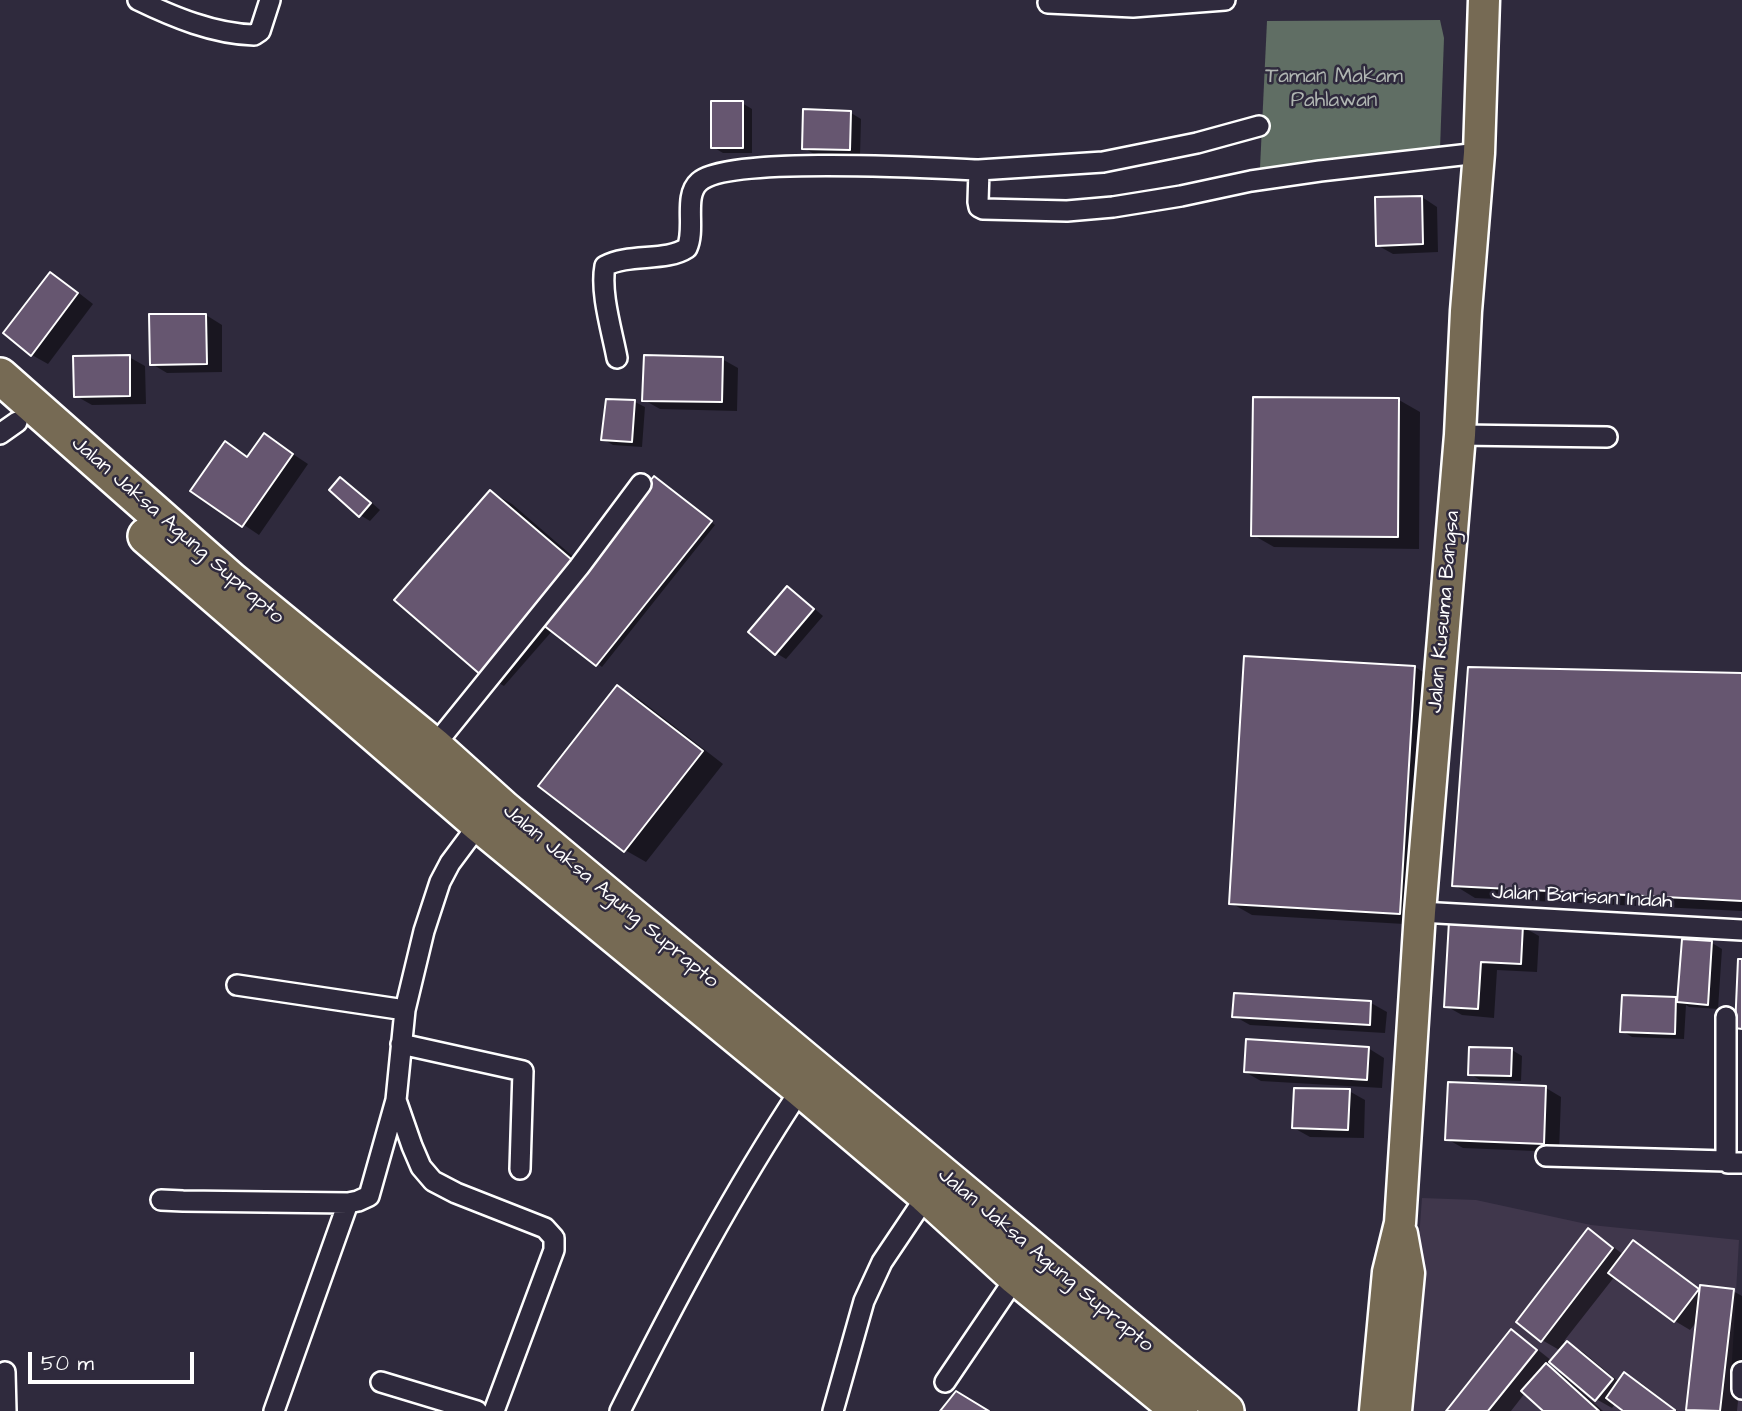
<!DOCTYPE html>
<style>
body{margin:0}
#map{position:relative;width:1742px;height:1411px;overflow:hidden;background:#2f2a3d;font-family:"Architects Daughter",sans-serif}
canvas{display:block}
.scale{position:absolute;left:28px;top:1352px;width:166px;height:32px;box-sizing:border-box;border:4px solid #fff;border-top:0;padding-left:9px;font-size:21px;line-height:24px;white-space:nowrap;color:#fff;-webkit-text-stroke:5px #2f2a3d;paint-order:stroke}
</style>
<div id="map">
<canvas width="1742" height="1411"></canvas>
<div class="scale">50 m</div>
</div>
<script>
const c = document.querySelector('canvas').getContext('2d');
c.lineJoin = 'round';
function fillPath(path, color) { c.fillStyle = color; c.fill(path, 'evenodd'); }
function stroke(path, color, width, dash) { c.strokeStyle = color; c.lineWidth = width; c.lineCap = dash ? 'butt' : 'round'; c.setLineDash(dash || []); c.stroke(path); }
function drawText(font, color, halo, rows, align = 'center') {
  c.font = font + ' "Architects Daughter",sans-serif'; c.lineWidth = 5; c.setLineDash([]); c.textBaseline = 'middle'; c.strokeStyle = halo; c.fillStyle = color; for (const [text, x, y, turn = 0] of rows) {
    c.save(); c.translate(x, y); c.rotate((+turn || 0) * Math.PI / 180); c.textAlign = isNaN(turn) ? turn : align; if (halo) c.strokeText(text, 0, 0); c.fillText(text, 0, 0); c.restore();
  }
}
const built = new Path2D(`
 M 1422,1198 L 1476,1200 L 1591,1225 L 1739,1240 L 1730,1396 L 1742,1398 L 1742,1411 L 1406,1411 Z`);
const green = new Path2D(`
 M 1440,20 L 1444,38 L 1440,149 L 1260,168 L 1267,21 Z`);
const shadow = new Path2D(`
 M 742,103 L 752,109 L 752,153 L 723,153 L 713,147 Z
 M 805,111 L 851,113 L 861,119 L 860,155 L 814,154 L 804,148 Z
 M 1422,197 L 1437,207 L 1438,252 L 1393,254 L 1377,245 Z
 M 50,274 L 66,283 L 93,304 L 48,364 L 32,355 L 6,333 Z
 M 206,315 L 222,325 L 222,372 L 167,373 L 152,364 Z
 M 129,357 L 145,366 L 146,404 L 92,405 L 76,396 Z
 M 722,359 L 738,368 L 737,411 L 660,409 L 644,400 Z
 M 1399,400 L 1420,412 L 1419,549 L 1274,547 L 1253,535 Z
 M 607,401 L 635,402 L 645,407 L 642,447 L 613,445 L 603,439 Z
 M 264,435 L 308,464 L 259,535 L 192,490 L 241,452 L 249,458 Z
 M 341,479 L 351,485 L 380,510 L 370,521 L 360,515 Z
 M 659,481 L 715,525 L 602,667 L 553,630 L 504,686 L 483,674 L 491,492 L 512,504 L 584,566 Z
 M 787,588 L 797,594 L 823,616 L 786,659 L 776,653 Z
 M 1415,667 L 1436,680 L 1421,925 L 1252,915 L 1231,903 Z
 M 1742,675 L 1742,911 L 1475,898 L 1454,885 Z
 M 617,687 L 639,699 L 723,764 L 646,862 L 625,850 Z
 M 1451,923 L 1523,927 L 1539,936 L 1537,972 L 1497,970 L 1494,1018 L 1462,1015 L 1446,1006 Z
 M 1712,943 L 1722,949 L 1718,1009 L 1689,1007 L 1686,1005 L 1684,1039 L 1632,1037 L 1622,1031 L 1676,999 L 1679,1001 Z
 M 1371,1003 L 1387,1012 L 1385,1033 L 1250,1025 L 1234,1016 Z
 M 1368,1048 L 1384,1058 L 1382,1088 L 1261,1081 L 1245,1072 Z
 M 1512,1050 L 1522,1056 L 1521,1081 L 1480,1080 L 1470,1074 Z
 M 1546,1088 L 1561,1097 L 1559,1152 L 1463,1148 L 1447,1139 Z
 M 1349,1091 L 1365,1100 L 1364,1138 L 1310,1137 L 1294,1128 Z
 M 1588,1231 L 1604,1240 L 1624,1255 L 1633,1242 L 1649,1251 L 1701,1290 L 1733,1291 L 1742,1296 L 1742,1363 L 1737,1411 L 1691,1411 L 1688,1409 L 1698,1320 L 1690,1330 L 1675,1321 L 1615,1276 L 1564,1341 L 1583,1352 L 1619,1382 L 1625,1374 L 1641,1383 L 1677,1411 L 1626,1411 L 1616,1403 L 1612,1408 L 1596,1399 L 1550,1361 L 1547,1366 L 1564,1376 L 1603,1411 L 1546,1411 L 1525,1393 L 1511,1411 L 1448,1411 L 1511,1332 L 1527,1341 L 1552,1361 L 1561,1351 L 1542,1340 L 1518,1322 Z`);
const building = new Path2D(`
 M 711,101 L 743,101 L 743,148 L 711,148 Z
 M 803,109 L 851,111 L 850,150 L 802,149 Z
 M 1422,196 L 1423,244 L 1376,246 L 1375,197 Z
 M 50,272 L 78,293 L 31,356 L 3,333 Z
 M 149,314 L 206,314 L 207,364 L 150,365 Z
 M 130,355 L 130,396 L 74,397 L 73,356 Z
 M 644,355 L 723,357 L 722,402 L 642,401 Z
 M 1253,397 L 1399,398 L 1398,537 L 1251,536 Z
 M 606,399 L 635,400 L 632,442 L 601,440 Z
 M 264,433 L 293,454 L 242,527 L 190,491 L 225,441 L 247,457 Z
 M 654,476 L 712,521 L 596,666 L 538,621 Z
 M 340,477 L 371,503 L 359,517 L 329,490 Z
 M 490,490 L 578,565 L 482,676 L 394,600 Z
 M 787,586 L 814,609 L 775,655 L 748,632 Z
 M 1244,656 L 1415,666 L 1400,914 L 1229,904 Z
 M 1468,667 L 1742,673 L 1742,901 L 1452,886 Z
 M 617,685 L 703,751 L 624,852 L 538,786 Z
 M 1449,921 L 1523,925 L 1521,964 L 1481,962 L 1478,1009 L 1444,1007 Z
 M 1682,939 L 1712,941 L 1708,1005 L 1677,1002 Z
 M 1738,959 L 1742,959 L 1742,1029 L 1735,1028 Z
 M 1234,993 L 1371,1001 L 1370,1025 L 1232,1017 Z
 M 1622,995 L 1676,997 L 1675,1034 L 1620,1032 Z
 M 1246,1039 L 1369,1047 L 1367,1080 L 1244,1072 Z
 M 1469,1047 L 1512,1048 L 1511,1076 L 1468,1075 Z
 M 1448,1082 L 1546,1086 L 1544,1144 L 1445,1140 Z
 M 1294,1088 L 1350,1089 L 1348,1130 L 1292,1128 Z
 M 1588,1228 L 1613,1248 L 1541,1342 L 1516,1322 Z
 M 1633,1240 L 1699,1289 L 1674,1322 L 1608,1273 Z
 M 1700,1285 L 1734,1289 L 1720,1411 L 1686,1410 Z
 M 1511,1329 L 1537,1350 L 1488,1411 L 1446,1411 Z
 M 1567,1341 L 1613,1379 L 1595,1401 L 1549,1362 Z
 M 1546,1363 L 1599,1411 L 1543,1411 L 1521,1391 Z
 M 1624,1372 L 1675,1410 L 1675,1411 L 1623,1411 L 1606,1398 Z
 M 956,1391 L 989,1411 L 940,1411 Z`);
const street = new Path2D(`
 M 138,0 C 173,17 214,34 254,35 L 260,31 L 270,0
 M 1048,3 L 1133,7 L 1225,0
 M 979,170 L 1103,162 L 1197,143 L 1259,126
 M 617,358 C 612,331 600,293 605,266 C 629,253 666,262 687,248 C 696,229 683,196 699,182 C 727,156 933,168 979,170 L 978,202 L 979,207 L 983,209 L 1067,211 L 1113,207 L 1181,196 L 1251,181 L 1320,171 L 1479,153
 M 0,434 L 17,422
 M 1460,435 L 1607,437
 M 434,746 L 579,567 L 641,484
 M 479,824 L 450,863 L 440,882 L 424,931 L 405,1010 L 396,1100 L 412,1146 L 421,1167 L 433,1181 L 456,1193 L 545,1228 L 554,1238 L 554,1250 L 494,1411
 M 1420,912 L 1742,930
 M 237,985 L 405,1010
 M 1726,1017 L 1726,1161 L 1728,1163 L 1742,1163
 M 401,1044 L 523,1071 L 520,1169
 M 1546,1156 L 1726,1161
 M 161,1200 L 183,1201 L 348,1203 L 358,1201 L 369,1196 L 396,1100
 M 5,1372 L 6,1411
 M 1742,1372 L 1742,1389
 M 381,1382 L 477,1411
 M 945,1382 L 1016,1277
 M 274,1411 L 348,1203
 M 620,1411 C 675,1301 733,1192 801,1089
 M 833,1411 L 864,1301 L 882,1262 L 931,1189`);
const primary = new Path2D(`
 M 1375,1411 L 1388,1272 L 1400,1223 L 1420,912 L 1460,435 L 1466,311 L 1479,153 L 1484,0
 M 1396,1411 L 1409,1273 L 1402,1234`);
const highway = new Path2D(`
 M 0,376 L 231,580 L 434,746 L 504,809 L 1226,1411
 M 146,536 L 479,824 L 801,1089 L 926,1195 L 1016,1277 L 1180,1411`);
const parkNames = [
 ["Taman Makam",1334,78],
 ["Pahlawan",1334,102]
];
const streetNames = [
 ["Jalan Jaksa Agung Suprapto",177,531,41],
 ["Jalan Kusuma Bangsa",1445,612,-85],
 ["Jalan Jaksa Agung Suprapto",610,897,40],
 ["Jalan Barisan Indah",1582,898,3],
 ["Jalan Jaksa Agung Suprapto",1045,1261,40]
];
fillPath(built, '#40374c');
fillPath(green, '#606e64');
fillPath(shadow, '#0007');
fillPath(building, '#665670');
stroke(building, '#fff', 2);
stroke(street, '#fff', 24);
stroke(primary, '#fff', 35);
stroke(highway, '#fff', 40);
stroke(street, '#2f2a3d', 19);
stroke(primary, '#766a54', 30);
stroke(highway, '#766a54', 35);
drawText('21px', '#b0b6b2', '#2f2a3d', parkNames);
drawText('21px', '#fff', '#2f2a3d', streetNames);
</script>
